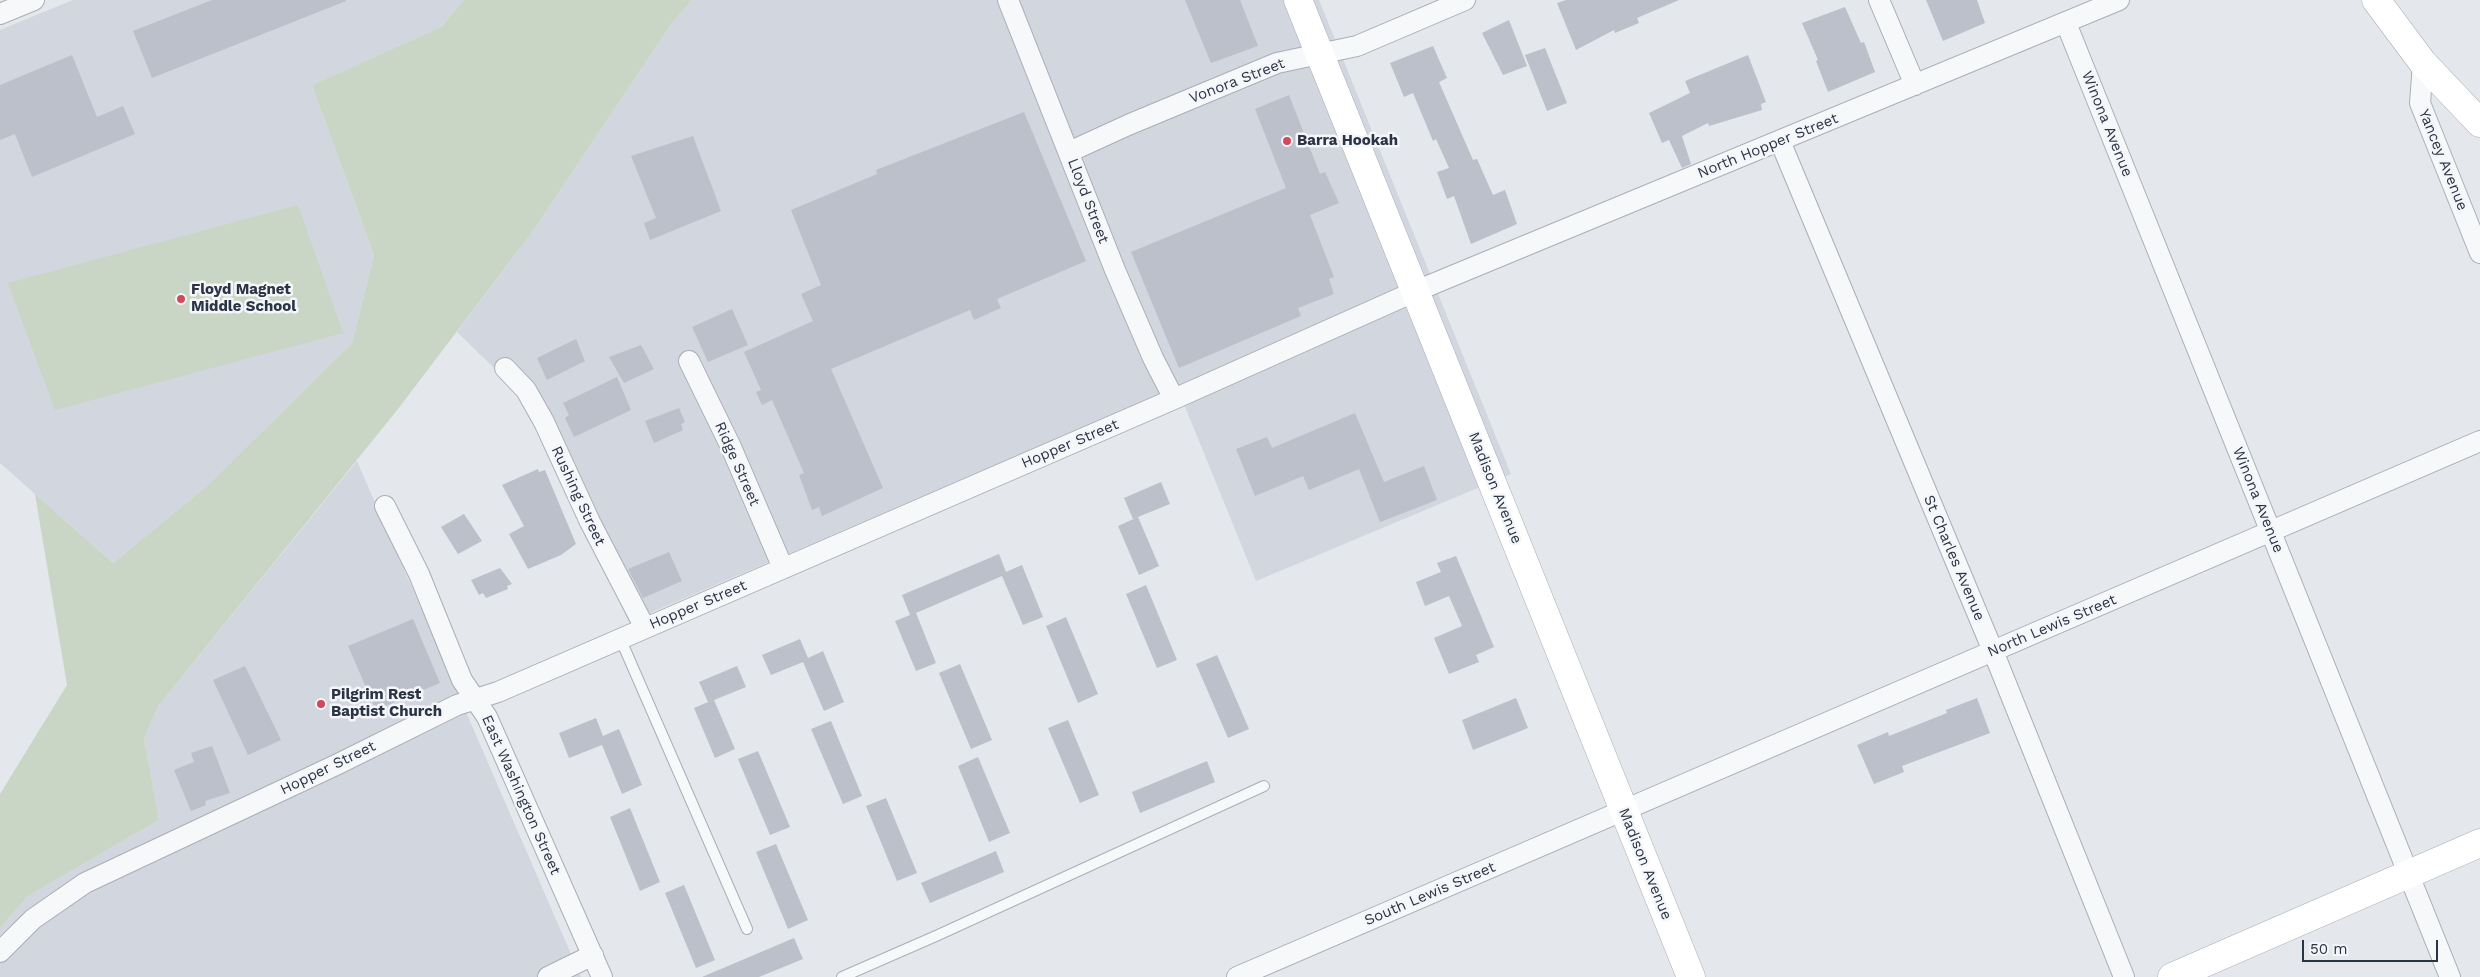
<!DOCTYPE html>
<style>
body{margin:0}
#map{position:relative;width:2480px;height:977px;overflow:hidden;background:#e4e7ec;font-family:"Work Sans",sans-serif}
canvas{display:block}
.scale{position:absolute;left:2302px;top:940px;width:136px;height:22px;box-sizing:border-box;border:2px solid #2b3445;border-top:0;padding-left:6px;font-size:15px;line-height:18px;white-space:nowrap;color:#2b3445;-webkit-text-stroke:4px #f4f6f9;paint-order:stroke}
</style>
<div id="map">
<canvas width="2480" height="977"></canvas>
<div class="scale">50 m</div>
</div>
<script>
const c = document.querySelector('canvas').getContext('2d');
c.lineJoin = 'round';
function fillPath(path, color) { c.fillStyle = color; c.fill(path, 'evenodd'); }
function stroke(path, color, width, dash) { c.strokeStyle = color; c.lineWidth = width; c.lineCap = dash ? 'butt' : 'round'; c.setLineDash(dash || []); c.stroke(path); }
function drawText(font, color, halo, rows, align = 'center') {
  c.font = font + ' "Work Sans",sans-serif'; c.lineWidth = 5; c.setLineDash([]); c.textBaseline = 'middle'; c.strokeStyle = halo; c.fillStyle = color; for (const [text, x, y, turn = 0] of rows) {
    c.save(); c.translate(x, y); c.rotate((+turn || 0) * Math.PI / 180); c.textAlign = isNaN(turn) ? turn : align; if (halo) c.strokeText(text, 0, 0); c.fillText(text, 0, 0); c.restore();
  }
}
const built = new Path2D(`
 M 73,0 L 464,0 L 441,27 L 312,85 L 374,255 L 352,343 L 207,486 L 113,563 L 0,463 L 0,30 Z
 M 692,0 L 1319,0 L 1511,474 L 1256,581 L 1177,387 L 629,622 L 522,395 L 457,332 L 533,231 L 672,23 Z
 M 357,461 L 581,977 L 0,977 L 0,928 L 28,896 L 159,820 L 144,738 L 159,705 Z`);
const green = new Path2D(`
 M 464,0 L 692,0 L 672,23 L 533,231 L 398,409 L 159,705 L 144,738 L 159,820 L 28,896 L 0,928 L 0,794 L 67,685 L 35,494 L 113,563 L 207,486 L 352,343 L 374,255 L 312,85 L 441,27 Z
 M 298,205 L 343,333 L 55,410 L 8,283 Z`);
const building = new Path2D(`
 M 212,0 L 345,0 L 346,1 L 152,78 L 133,31 Z
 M 1185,0 L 1240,0 L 1258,46 L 1211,63 Z
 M 1566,0 L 1679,0 L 1637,18 L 1639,23 L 1615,33 L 1614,30 L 1576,50 L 1557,3 Z
 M 1926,0 L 1977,0 L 1985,23 L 1943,41 Z
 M 1845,7 L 1861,43 L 1864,42 L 1875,72 L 1828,92 L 1816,61 L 1818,60 L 1802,23 Z
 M 1509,20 L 1527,66 L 1503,75 L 1482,33 Z
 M 1433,46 L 1447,78 L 1439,82 L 1473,160 L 1477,159 L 1493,195 L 1505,190 L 1517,224 L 1471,244 L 1454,196 L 1447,199 L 1437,172 L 1449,168 L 1436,139 L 1433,141 L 1413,93 L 1404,97 L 1390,63 Z
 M 1545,48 L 1567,103 L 1547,111 L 1525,55 Z
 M 72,55 L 97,117 L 123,106 L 135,134 L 32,177 L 15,134 L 0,140 L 0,85 Z
 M 1748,55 L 1766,102 L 1761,104 L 1762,110 L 1709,126 L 1708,123 L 1682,136 L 1691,164 L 1682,168 L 1669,140 L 1662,143 L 1649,113 L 1690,93 L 1685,81 Z
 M 1289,95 L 1320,174 L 1325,172 L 1339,203 L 1310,215 L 1334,277 L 1329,279 L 1334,294 L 1298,308 L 1301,316 L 1179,368 L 1131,252 L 1286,188 L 1255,109 Z
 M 1024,112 L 1086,261 L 997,299 L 1001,308 L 974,320 L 970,310 L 831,369 L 883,488 L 822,516 L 819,507 L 812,510 L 799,475 L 804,473 L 772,400 L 762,405 L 756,392 L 761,390 L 744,352 L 813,321 L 801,294 L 821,285 L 791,210 L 877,174 L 876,170 Z
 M 693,136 L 721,211 L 650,240 L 644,223 L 656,218 L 631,156 Z
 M 732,309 L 748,345 L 708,362 L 692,327 Z
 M 576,339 L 585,361 L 547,380 L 537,358 Z
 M 641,345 L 654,369 L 624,383 L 609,357 Z
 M 617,377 L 631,410 L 574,437 L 565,418 L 569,415 L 563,403 Z
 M 679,408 L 685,422 L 681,424 L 683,430 L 654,443 L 645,421 Z
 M 1355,413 L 1384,482 L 1424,466 L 1437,500 L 1380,522 L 1359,469 L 1309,490 L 1303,476 L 1255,496 L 1236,449 L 1267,437 L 1272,448 Z
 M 538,469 L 539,472 L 545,470 L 576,544 L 561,555 L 528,569 L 509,534 L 524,526 L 502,485 Z
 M 1161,482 L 1170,504 L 1133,519 L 1124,498 Z
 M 464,514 L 482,541 L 458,554 L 441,527 Z
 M 1138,517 L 1159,566 L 1139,575 L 1118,526 Z
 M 669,552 L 682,581 L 643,598 L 628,569 Z
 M 999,554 L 1006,572 L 1022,565 L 1043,617 L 1023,625 L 1002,576 L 916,613 L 936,663 L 916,671 L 895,621 L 910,615 L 902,595 Z
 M 1456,556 L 1494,647 L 1476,655 L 1479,662 L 1449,674 L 1434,638 L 1462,626 L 1449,596 L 1425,606 L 1416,582 L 1441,572 L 1437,563 Z
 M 500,568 L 512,584 L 507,586 L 508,589 L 486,598 L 483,593 L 479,595 L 471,580 Z
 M 1146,585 L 1177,660 L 1157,668 L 1126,594 Z
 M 1066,617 L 1098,694 L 1078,703 L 1046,626 Z
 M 413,619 L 440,683 L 376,710 L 348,646 Z
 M 800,639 L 808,658 L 823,651 L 844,702 L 824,711 L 803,662 L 771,675 L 762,655 Z
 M 1217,655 L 1249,729 L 1228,738 L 1196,664 Z
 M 960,664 L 992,740 L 971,749 L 939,673 Z
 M 245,666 L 281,740 L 248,755 L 213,680 Z
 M 737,666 L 746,687 L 714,700 L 735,749 L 715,758 L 694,708 L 708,702 L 699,682 Z
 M 1516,698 L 1528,728 L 1473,750 L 1462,720 Z
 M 1977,698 L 1990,733 L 1902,766 L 1904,772 L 1874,784 L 1857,745 L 1888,732 L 1889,736 L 1947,713 L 1946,710 Z
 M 596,718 L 603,736 L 619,729 L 642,785 L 622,794 L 602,745 L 569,758 L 559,733 Z
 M 1068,720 L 1099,795 L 1080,803 L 1048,728 Z
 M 831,721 L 862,796 L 843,804 L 811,729 Z
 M 212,746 L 230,793 L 205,801 L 206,805 L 191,811 L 174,770 L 194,762 L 191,753 Z
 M 758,751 L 790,827 L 770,835 L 738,759 Z
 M 978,757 L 1010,833 L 989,842 L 958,766 Z
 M 1207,761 L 1215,782 L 1140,813 L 1132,792 Z
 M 886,798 L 917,873 L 897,881 L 866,806 Z
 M 630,808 L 660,882 L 640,891 L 610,817 Z
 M 776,844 L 808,920 L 788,929 L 756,852 Z
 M 996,851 L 1004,872 L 930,903 L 921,883 Z
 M 684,885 L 715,960 L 696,968 L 665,893 Z
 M 794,938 L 803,959 L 759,977 L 702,977 Z`);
const lane = new Path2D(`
 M 620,638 L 747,929
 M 842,977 L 936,936 L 1264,786`);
const street = new Path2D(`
 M 1008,0 L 1115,270 L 1153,358 L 1174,399
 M 1879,0 L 1915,85
 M 0,14 L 34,0
 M 2066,23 L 2450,977
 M 2423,63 L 2420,103 L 2480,253
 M 1780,141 L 1993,651 L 2124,977
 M 1069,152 L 1128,125 L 1277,63 L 1357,46 L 1465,0
 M 689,361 L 731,447 L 783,568
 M 505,368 L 526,390 L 544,422 L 590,522 L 645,628
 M 385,506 L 419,574 L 462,680 L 487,717 L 602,977
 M 0,952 L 33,919 L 85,883 L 338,764 L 457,705 L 498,692 L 1174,399 L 1416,291 L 2119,0
 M 548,977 L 593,955
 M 1237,977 L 2480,441`);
const secondary = new Path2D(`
 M 1298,0 L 1691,977
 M 2376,0 L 2423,63 L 2480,123
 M 2172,977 L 2480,843`);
const markers = [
 [1287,141,5,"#d1495b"],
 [181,299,5,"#d1495b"],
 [321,704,5,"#d1495b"]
];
const streetNames = [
 ["Vonora Street",1237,81,-21],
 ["Winona Avenue",2107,124,68],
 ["North Hopper Street",1768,146,-22],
 ["Yancey Avenue",2443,160,68],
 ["Lloyd Street",1088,201,69],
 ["Hopper Street",1070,444,-23],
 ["Ridge Street",737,464,66],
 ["Madison Avenue",1495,488,68],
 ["Rushing Street",578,496,65],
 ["Winona Avenue",2258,500,68],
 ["St Charles Avenue",1954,558,67],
 ["Hopper Street",698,605,-23],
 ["North Lewis Street",2052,626,-23],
 ["Hopper Street",328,768,-26],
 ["East Washington Street",521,795,66],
 ["Madison Avenue",1645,864,68],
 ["South Lewis Street",1430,894,-23]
];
const poiNames = [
 ["Barra Hookah",1297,141],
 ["Floyd Magnet",191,290],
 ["Middle School",191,307],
 ["Pilgrim Rest",331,695],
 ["Baptist Church",331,712]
];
fillPath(built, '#d2d6de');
fillPath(green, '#c9d6c5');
fillPath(building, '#bbc0ca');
stroke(lane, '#a9aeb7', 12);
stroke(street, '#a9aeb7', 22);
stroke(secondary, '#a9aeb7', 29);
stroke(lane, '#f7f8fa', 10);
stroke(street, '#f7f8fa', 20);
stroke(secondary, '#fff', 28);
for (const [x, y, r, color] of markers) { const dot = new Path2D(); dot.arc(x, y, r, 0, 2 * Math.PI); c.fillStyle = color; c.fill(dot); stroke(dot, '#f4f6f9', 2); }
drawText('15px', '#2b3445', '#f4f6f9', streetNames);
drawText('bold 15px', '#2b3445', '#f4f6f9', poiNames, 'left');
</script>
